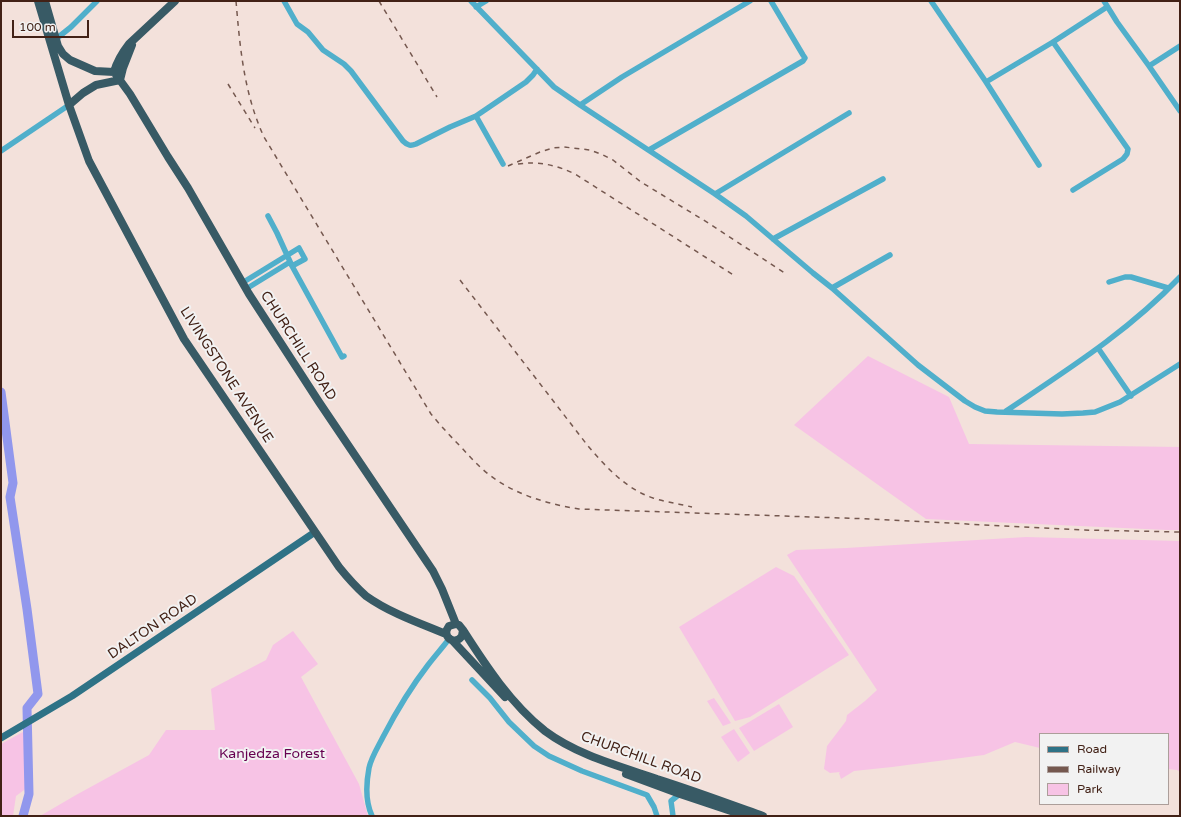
<!DOCTYPE html>
<style>
body{margin:0}
#map{position:relative;width:1181px;height:817px;overflow:hidden;background:#f3e1db;font-family:"Varela Round",sans-serif}
canvas{display:block}
.frame{position:absolute;inset:0;border:2px solid #422116;pointer-events:none}
.legend{position:absolute;left:1039px;top:733px;width:130px;height:72px;box-sizing:border-box;background:#f2f2f2;border:1px solid #ac9e9a;margin:0;padding:5px 7px;list-style:none;font-size:12px;color:#422116}
.legend li{display:flex;align-items:center;gap:8px;height:20px}
.legend b{width:20px;border:1px solid #ac9e9a}
.scale{position:absolute;left:12px;top:20px;width:77px;height:18px;box-sizing:border-box;border:2px solid #422116;border-top:0;padding-left:5px;font-size:12px;line-height:14px;white-space:nowrap;color:#422116;-webkit-text-stroke:3px #f2f2f2;paint-order:stroke}
</style>
<div id="map">
<canvas width="1181" height="817"></canvas>
<div class="frame"></div>
<ul class="legend">
<li><b style="height:5px;background:#2e7286"></b>Road</li>
<li><b style="height:5px;background:#75584f"></b>Railway</li>
<li><b style="height:11px;background:#f7c3e5"></b>Park</li>
</ul>
<div class="scale">100 m</div>
</div>
<script>
const c = document.querySelector('canvas').getContext('2d');
c.lineJoin = 'round';
function fillPath(path, color) { c.fillStyle = color; c.fill(path, 'evenodd'); }
function stroke(path, color, width, dash) { c.strokeStyle = color; c.lineWidth = width; c.lineCap = dash ? 'butt' : 'round'; c.setLineDash(dash || []); c.stroke(path); }
function drawText(font, color, halo, rows, align = 'center') {
  c.font = font + ' "Varela Round",sans-serif'; c.lineWidth = 4; c.setLineDash([]); c.textBaseline = 'middle'; c.strokeStyle = halo; c.fillStyle = color; for (const [text, x, y, turn = 0] of rows) {
    c.save(); c.translate(x, y); c.rotate((+turn || 0) * Math.PI / 180); c.textAlign = isNaN(turn) ? turn : align; if (halo) c.strokeText(text, 0, 0); c.fillText(text, 0, 0); c.restore();
  }
}
const green = new Path2D(`
 M 868,356 L 949,397 L 969,444 L 1180,447 L 1180,530 L 1167,530 L 926,519 L 794,425 Z
 M 1026,537 L 1180,541 L 1180,772 L 1177,770 L 1168,769 L 1168,734 L 1040,734 L 1040,748 L 1015,742 L 984,755 L 892,767 L 854,771 L 841,779 L 839,773 L 840,772 L 830,773 L 824,769 L 827,746 L 846,721 L 847,715 L 865,701 L 877,690 L 787,555 L 796,550 L 846,548 Z
 M 776,567 L 794,576 L 849,655 L 750,717 L 735,721 L 679,627 Z
 M 293,631 L 318,664 L 301,677 L 359,784 L 368,816 L 40,816 L 76,795 L 149,755 L 166,730 L 215,730 L 211,689 L 266,660 L 273,645 Z
 M 714,698 L 731,723 L 723,726 L 707,701 Z
 M 779,704 L 793,727 L 754,751 L 739,728 Z
 M 32,727 L 32,784 L 16,796 L 13,816 L 1,816 L 1,744 Z
 M 734,729 L 750,753 L 738,762 L 721,737 Z`);
const river = new Path2D(`
 M 1,392 L 13,483 L 10,497 L 27,609 L 38,694 L 27,708 L 29,794 L 23,816`);
const minor = new Path2D(`
 M 284,1 L 297,24 L 308,32 L 323,50 L 344,64 L 351,71 L 403,141 C 408,146 411,146 416,144 L 450,127 L 476,116 L 526,82 L 533,75 L 537,69
 M 471,1 L 554,87 L 580,105 L 715,194 L 746,216 L 813,273 L 832,288 L 918,365 L 965,401 L 975,407 L 985,411 L 997,412 L 1062,414 L 1083,413 L 1095,412 L 1120,402 L 1180,364
 M 931,1 L 986,82 L 1039,165
 M 1104,1 L 1117,22 L 1149,66 L 1180,111
 M 476,7 L 486,1
 M 56,39 L 71,27 L 97,1
 M 1053,42 L 1128,149 L 1127,154 L 1123,159 L 1073,190
 M 1149,66 L 1180,46
 M 986,82 L 1053,42 L 1107,7
 M 580,105 L 622,77 L 750,1
 M 476,116 L 503,164
 M 649,150 L 803,61 L 805,58 L 803,55 L 771,1
 M 1,151 L 69,105
 M 715,194 L 849,113
 M 268,216 L 277,233 L 292,266 L 342,357 L 344,356
 M 773,239 L 883,179
 M 1109,282 L 1125,277 L 1131,277 L 1168,288
 M 242,283 L 299,248 L 305,259 L 292,266
 M 832,288 L 890,255
 M 246,289 L 290,262
 M 1098,348 L 1131,396
 M 1006,411 C 1067,370 1129,331 1180,277
 M 472,680 L 490,698 L 509,722 L 534,746 L 549,756 L 582,771 L 647,795 L 654,807 L 657,816
 M 372,816 C 365,801 366,784 369,768 C 371,758 378,747 383,737 C 396,712 411,687 428,665 C 435,656 442,648 449,639
 M 673,816 L 671,801 L 681,793`);
const major = new Path2D(`
 M 1,738 L 72,696 L 121,663 L 315,532`);
const highway = new Path2D(`
 M 38,1 L 69,105 L 89,161 L 184,339 L 339,567 C 347,577 356,587 366,596 C 390,613 419,623 446,634
 M 45,1 L 58,46 L 63,54 L 70,60 L 95,71 L 114,72 L 130,94 L 168,157 L 188,188 L 249,294 L 319,402 L 433,571 L 442,589 L 456,624 L 459,625 L 463,630 L 462,636 C 454,647 441,636 449,626 L 456,624
 M 114,72 C 117,61 122,53 129,44 L 175,1
 M 120,80 L 123,68 L 132,45
 M 69,105 L 83,93 L 96,85 L 120,80
 M 463,630 C 486,666 511,704 545,731 C 577,755 619,766 657,779 C 692,790 727,803 763,816
 M 452,640 L 505,697
 M 626,774 L 680,794 L 746,816`);
const rail = new Path2D(`
 M 236,1 C 240,48 244,94 264,137 L 431,414 C 441,426 451,437 462,448 C 471,458 480,468 491,476 C 516,495 548,504 579,509 L 871,519 L 1082,530 L 1180,532
 M 379,1 L 437,97
 M 228,84 L 255,128
 M 518,164 C 539,161 556,165 575,174 L 735,276
 M 508,166 L 540,152 L 553,148 L 564,147 L 590,150 L 603,155 L 613,160 L 641,182 L 710,224 L 786,274
 M 460,280 L 588,446 C 606,467 626,489 653,498 C 666,502 679,504 692,507`);
const streetNames = [
 ["CHURCHILL ROAD",298,346,57],
 ["LIVINGSTONE AVENUE",226,375,57],
 ["DALTON ROAD",153,627,-34],
 ["CHURCHILL ROAD",641,758,20]
];
const parkNames = [
 ["Kanjedza Forest",272,754]
];
fillPath(green, '#f7c3e5');
stroke(river, '#9197ed', 9);
stroke(minor, '#50afcb', 5.5);
stroke(major, '#2e7286', 7);
stroke(highway, '#385a65', 8);
stroke(rail, '#75584f', 1.5, [5, 5]);
drawText('14px', '#422116', '#f2f2f2', streetNames);
drawText('14px', '#660050', '#f2f2f2', parkNames);
</script>
